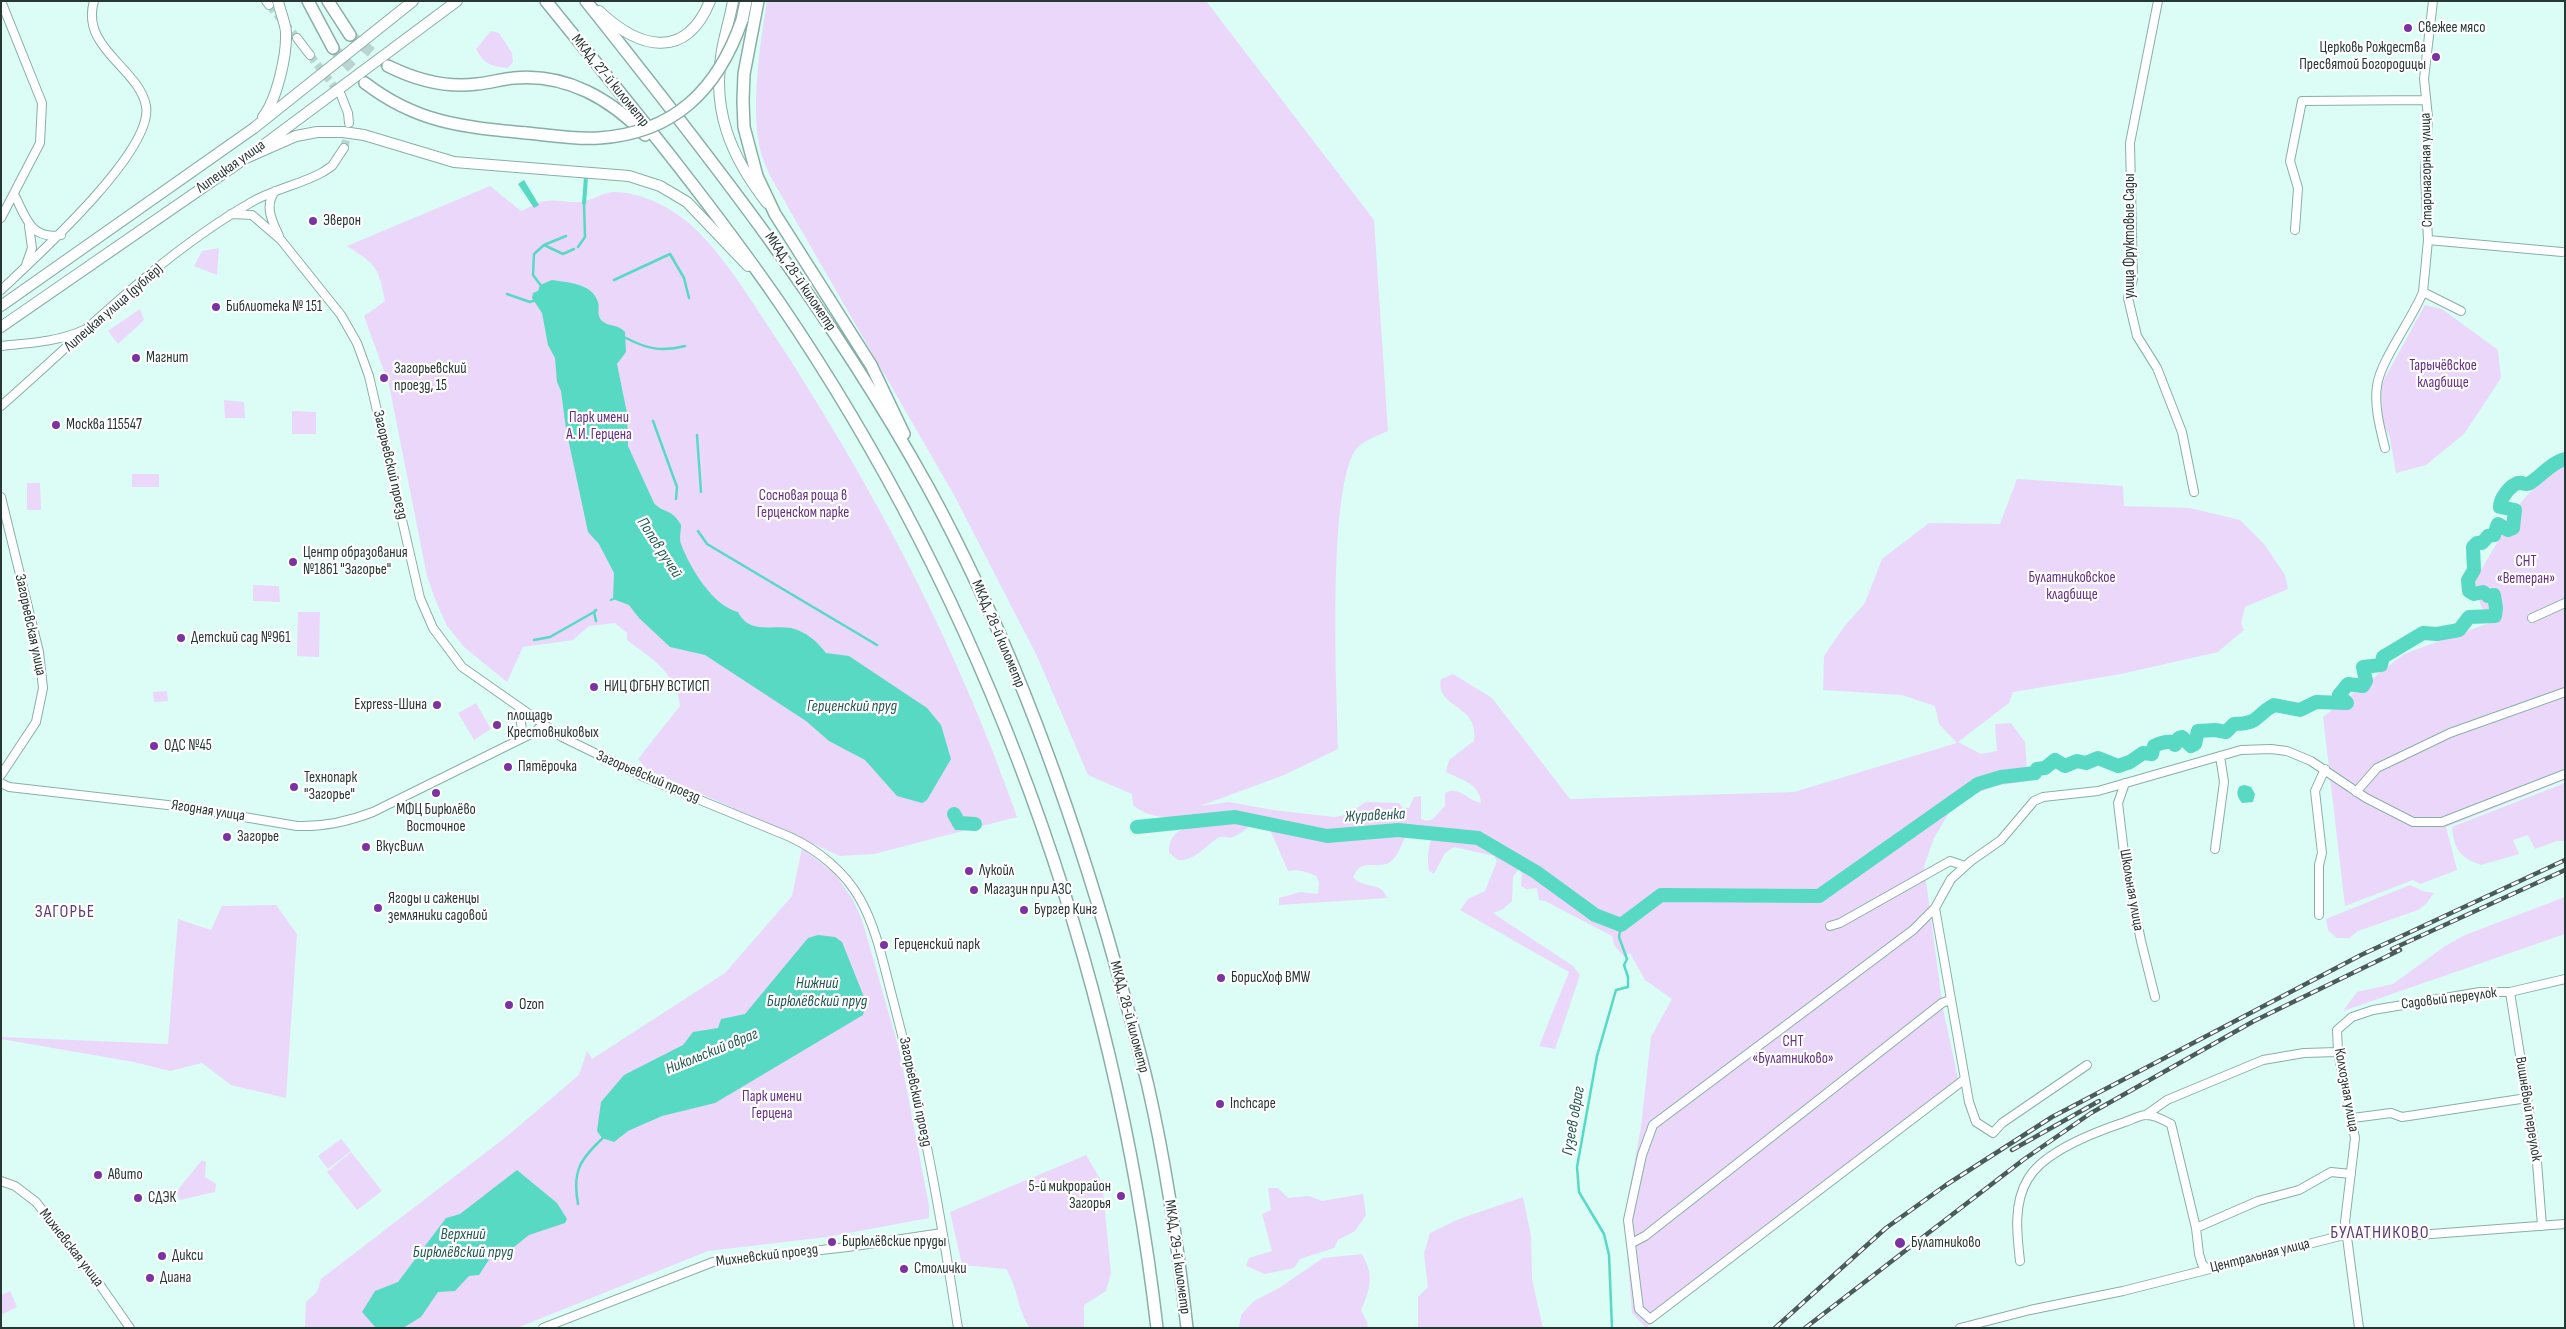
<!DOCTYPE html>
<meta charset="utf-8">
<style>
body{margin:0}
#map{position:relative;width:2566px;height:1329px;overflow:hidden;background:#dcfdf6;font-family:"Sofia Sans Condensed",sans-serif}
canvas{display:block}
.frame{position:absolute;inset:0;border:2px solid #273734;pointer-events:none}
</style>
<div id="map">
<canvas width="2566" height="1329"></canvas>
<div class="frame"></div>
</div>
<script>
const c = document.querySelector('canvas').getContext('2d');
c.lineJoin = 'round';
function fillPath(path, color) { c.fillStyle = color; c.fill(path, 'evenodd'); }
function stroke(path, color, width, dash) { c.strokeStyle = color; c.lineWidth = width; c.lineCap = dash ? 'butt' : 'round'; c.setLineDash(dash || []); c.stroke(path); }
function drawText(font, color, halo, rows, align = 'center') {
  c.font = font + ' "Sofia Sans Condensed",sans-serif'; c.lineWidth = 4.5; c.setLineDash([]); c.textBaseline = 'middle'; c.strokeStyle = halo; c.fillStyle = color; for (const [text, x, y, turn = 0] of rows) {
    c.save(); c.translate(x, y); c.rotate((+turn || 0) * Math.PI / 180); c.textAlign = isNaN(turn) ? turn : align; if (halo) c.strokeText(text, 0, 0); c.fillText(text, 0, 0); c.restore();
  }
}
const green = new Path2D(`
 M 767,1 L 1206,1 L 1374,220 L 1388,431 C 1379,435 1365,440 1358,447 C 1326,480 1337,697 1338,749 L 1284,775 L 1200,806 L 1229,802 L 1273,810 L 1334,817 L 1346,815 L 1366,802 L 1399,803 L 1403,808 L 1409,808 L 1414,797 L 1421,796 L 1421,819 L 1427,821 L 1433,819 L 1445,806 L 1445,793 C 1459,785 1468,801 1481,803 C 1480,783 1461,780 1446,772 L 1449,760 L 1474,741 C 1480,704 1434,708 1441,679 L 1453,674 L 1492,698 L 1570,799 L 1794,792 L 1957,743 L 1939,724 L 1935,706 L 1902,695 L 1823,690 L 1824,656 L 1844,627 L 1865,603 L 1882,559 L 1929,523 L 2000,524 L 2017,479 L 2123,486 L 2124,506 L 2190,508 L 2240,520 L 2264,544 L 2285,575 L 2288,589 L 2245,607 L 2241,623 L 2244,630 L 2218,652 L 2121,674 L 2013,692 L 2009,703 L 1958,742 L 1981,754 L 1997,751 L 1995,724 L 2011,723 L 2025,742 L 2028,781 L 1995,786 L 1968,797 L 1950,811 L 1934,838 L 1924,866 L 1943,1009 L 1959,1083 L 1958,1086 L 1646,1328 L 1632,1313 L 1624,1217 L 1641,1127 L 1651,1037 L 1672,999 L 1645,980 L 1630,953 L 1624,957 L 1614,945 L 1612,936 L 1545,901 L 1539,900 L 1537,888 L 1526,889 L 1521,886 L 1522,874 L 1519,869 L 1513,877 L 1512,901 L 1503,909 L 1493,913 L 1573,966 L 1580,975 L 1555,1049 L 1539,1046 L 1569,972 L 1460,910 L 1468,899 L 1485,891 L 1497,861 L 1494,856 L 1454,847 L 1445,853 L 1434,874 L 1429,871 C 1427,859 1428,851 1431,840 L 1422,832 L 1410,829 C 1403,838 1400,855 1390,862 C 1375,871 1363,856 1353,877 C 1362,889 1382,881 1387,898 L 1279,905 L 1279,898 L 1300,892 L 1318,894 L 1319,882 L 1316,876 C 1307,872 1299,869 1288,871 L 1271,832 C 1252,816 1249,830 1233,837 C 1228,839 1224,835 1218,838 C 1204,846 1196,861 1178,860 L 1169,853 C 1169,826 1189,829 1207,822 L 1208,816 C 1185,818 1151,822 1133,805 L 1132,794 L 1088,775 L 1037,656 L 954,495 L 789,209 C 781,194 770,178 764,162 C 748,121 760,44 767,1 Z
 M 491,31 L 499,33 L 512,53 L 513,62 L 508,68 C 492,67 483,63 476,49 Z
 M 490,186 L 521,211 C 529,208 537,202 545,201 C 556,199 569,203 580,202 C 591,201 602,193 613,192 C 635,191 664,204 681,217 C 715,241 749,297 772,332 C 872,484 957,645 1017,817 L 874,854 L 840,856 L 648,770 L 638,759 L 680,706 C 677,673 652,659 627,640 L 627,633 L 615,623 L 589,626 L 573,640 L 523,647 L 507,682 L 464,647 L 447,626 L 435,599 L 427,576 L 389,385 L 364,316 L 385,301 C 378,266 377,265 347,246 Z
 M 219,248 L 217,275 L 194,266 L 202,251 Z
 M 2425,305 L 2442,309 L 2498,350 L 2501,378 L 2464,434 L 2426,465 L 2396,473 L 2390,438 L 2382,421 L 2381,385 Z
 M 140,309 L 144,320 L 118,344 L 108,331 Z
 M 224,400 L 244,402 L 245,418 L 225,418 Z
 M 292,411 L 316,412 L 316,434 L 292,434 Z
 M 2565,454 L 2565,780 L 2446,827 L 2457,870 L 2420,884 L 2413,880 L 2345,906 L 2323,717 L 2404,654 L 2489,623 L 2472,585 L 2521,502 Z
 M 132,474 L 159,474 L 159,487 L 132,487 Z
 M 27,483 L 40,483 L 41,510 L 27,510 Z
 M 253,585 L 279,586 L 280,602 L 253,601 Z
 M 298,612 L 320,612 L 319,657 L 297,656 Z
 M 167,691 L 168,701 L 154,702 L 153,692 Z
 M 476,703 L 491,729 L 474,740 L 458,713 Z
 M 2565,783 L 2565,841 L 2557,841 L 2535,849 L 2528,835 L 2513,840 L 2519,854 L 2481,865 C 2459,857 2454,849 2452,827 Z
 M 802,848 L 835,874 L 853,900 L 862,920 L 899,1049 L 929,1206 L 929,1218 L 827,1237 L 708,1251 L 517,1328 L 305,1328 L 306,1302 L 317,1292 L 321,1279 L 506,1137 L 579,1075 L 587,1051 L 592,1059 L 725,973 L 792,896 Z
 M 2410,885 L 2423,891 L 2434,893 L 2427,903 L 2418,910 L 2358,931 L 2349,938 L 2337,938 L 2328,930 L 2326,919 Z
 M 2565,897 L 2565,934 L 2343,1011 L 2357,992 L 2393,984 L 2445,946 L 2465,935 Z
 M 276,905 L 297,934 L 286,1098 L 231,1085 L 202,1063 L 170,1071 L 134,1062 L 1,1039 L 1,1037 L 168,1044 L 178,919 L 211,930 L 222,906 Z
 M 341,1139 L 351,1151 L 328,1169 L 318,1156 Z
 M 351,1152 L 382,1191 L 357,1210 L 327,1172 Z
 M 1086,1155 L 1102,1182 L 1111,1273 L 1106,1291 L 1084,1305 L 1084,1328 L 1030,1328 C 1017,1310 1018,1287 1006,1269 L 962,1265 L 950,1212 Z
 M 202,1160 L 206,1162 L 205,1177 L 216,1184 L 215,1192 L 180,1200 L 176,1192 Z
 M 1268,1188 L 1278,1188 L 1288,1198 L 1309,1196 L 1322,1201 L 1363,1194 L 1366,1215 L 1355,1231 L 1338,1240 L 1334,1248 L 1300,1259 L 1294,1268 L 1265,1274 L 1246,1266 L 1249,1258 L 1272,1251 L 1262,1214 L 1271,1210 Z
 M 1523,1197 L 1531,1236 L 1532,1279 L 1543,1328 L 1418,1328 L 1418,1297 L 1428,1287 L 1424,1254 L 1430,1233 L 1459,1219 Z
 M 1362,1254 C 1374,1276 1371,1287 1361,1310 L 1367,1322 L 1368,1328 L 1239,1328 L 1241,1315 L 1254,1301 L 1279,1288 L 1323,1258 Z
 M 10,1291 L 17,1307 L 1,1315 L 1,1295 Z`);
const water = new Path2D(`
 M 584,176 L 588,177 L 586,204 L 582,204 Z
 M 524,180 L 539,205 L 534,208 L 518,184 Z
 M 552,280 C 569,283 592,283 598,302 C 600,308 596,315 602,321 C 609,327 618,324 625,332 L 626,352 L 617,364 L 627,413 L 628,446 L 654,503 C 663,514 671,507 681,525 C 681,531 679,539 681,544 C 690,568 713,606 738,612 C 749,634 771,625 791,628 C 805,631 818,642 826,653 L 849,656 L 927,708 L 941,725 L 951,759 L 927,800 L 922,803 L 897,796 L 865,760 L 829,741 L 806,721 L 705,655 L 670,647 L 639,618 L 629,605 L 613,599 L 614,573 L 599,544 L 588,532 L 566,429 L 561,391 L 557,382 L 555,358 L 548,345 L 542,313 L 532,298 L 533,293 L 538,291 L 540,285 Z
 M 2245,785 L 2251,787 L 2255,794 L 2253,802 L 2242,803 C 2238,798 2235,792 2240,786 Z
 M 818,935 L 835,937 L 842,942 L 866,1002 L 863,1015 L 715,1103 L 662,1116 L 628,1131 L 614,1142 L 602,1138 L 597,1131 L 601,1102 L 624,1075 L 683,1045 L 693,1032 L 718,1028 L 721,1019 L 745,1014 L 808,938 Z
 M 517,1170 L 557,1203 L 567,1219 L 565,1223 L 529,1235 L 504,1255 L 490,1258 L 479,1275 L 469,1276 L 455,1291 L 438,1292 L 421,1317 L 403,1328 L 376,1328 L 362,1312 L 375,1291 L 398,1282 L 446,1218 L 460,1214 Z`);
const stream = new Path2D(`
 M 544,245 L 563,254 L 574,249
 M 578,247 L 585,237 L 584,204
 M 614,280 L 670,254 L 684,278 L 689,298
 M 542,287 L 533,275 L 534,254 L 544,245 L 566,236
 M 507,294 L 530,302 L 536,300
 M 626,338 C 647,349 662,352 685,346
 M 653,421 L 677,487 L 676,499
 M 697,435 L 701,492
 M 698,531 L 707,544 L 877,645
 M 611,600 L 613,599
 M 596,610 L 594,612 L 596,621
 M 534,640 L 550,637 L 594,612
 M 956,829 L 959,823
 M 578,1204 C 572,1171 580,1159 604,1137
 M 1612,1328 L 1609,1255 L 1604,1234 L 1579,1192 L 1577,1167 L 1597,1056 L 1616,990 L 1628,987 L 1628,977 L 1624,965 L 1627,959 L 1619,937 L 1621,925`);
const river = new Path2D(`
 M 954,814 L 959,823 L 975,824
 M 1137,827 L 1235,817 L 1327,836 L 1398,830 L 1478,838 L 1536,872 L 1595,915 L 1621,925 L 1661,895 L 1819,896 L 1978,784 L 2001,777 L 2035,773 L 2037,769 L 2045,768 L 2055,760 L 2065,766 L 2077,761 L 2086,763 L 2098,758 L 2118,766 L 2130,762 L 2143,753 L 2152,754 L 2154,746 C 2160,743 2167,741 2173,742 L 2175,745 L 2179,738 L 2182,737 L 2191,746 L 2195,744 L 2198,731 L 2215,730 L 2226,732 L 2234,724 C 2260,724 2255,715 2274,705 L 2300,710 L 2316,702 L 2347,703 L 2339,695 L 2348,684 L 2363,686 L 2366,681 L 2363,667 L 2381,665 L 2383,657 L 2423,633 L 2437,634 L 2459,630 L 2469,617 L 2495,616 L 2496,608 L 2494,595 L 2488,596 L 2483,592 L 2474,594 L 2469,591 L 2468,580 L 2474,570 L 2473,547 L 2477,543 L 2482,543 L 2488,536 L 2494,535 L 2498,524 L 2508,530 L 2513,528 L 2515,510 L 2500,507 C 2500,499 2509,486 2518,483 C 2523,482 2525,486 2530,483 C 2541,476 2552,462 2565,459`);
const minorTunnel = new Path2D(`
 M 269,5 L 297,38
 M 310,55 L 339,93
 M 344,148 L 349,128`);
const highwayTunnel = new Path2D(`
 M 350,35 L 387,65
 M 333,48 L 364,81`);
const minor = new Path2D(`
 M 266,1 L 269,5
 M 2158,1 L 2130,143 L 2133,279 L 2128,298 L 2137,336 L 2157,368 L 2182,432 L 2194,492
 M 2433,1 L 2424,79 L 2428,117 L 2425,175 L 2428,240 L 2423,292 L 2461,311
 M 297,38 L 310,55
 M 341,95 L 348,113 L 349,123
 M 275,191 C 264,206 272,221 279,236
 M 14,194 C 26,217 30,240 61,235
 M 231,214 L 252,215 L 281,240 L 341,315 L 357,343 L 369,376 L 420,598 L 433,628 L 462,667 L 562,737 L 644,777 L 790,837 C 818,850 845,872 860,899 C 877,929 884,967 893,1000 C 922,1108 941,1217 958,1328
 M 1,218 L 40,143 L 42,103 L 1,1
 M 2295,230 L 2298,188 L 2290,161 L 2302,101 L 2425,100
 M 2428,240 L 2562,252
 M 26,265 L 32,248 L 29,226
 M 1,290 C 34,259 154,151 146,106 C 139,68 80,48 94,1
 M 1,346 C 30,343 57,342 84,330
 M 1,406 C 81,336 158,256 250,203 C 273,189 300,185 323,172 L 332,166 L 344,148
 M 2385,448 C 2380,428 2374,406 2377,386 C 2380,361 2413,318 2423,292
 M 1,497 L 39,652 L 43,688 L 36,722 L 1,775
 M 2532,618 L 2565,603
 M 519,708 L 523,738
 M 1,783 L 9,787 L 185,807 L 297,826 C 324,827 347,822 373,812 L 535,732 L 543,724
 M 2125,783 L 2118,803 L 2125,861 L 2141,941 L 2155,997
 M 2356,792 L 2377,768 L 2450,733 L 2565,692
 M 2215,849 L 2224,782 L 2220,756
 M 1935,908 L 1969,1102 L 1976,1122 L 1993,1133 L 2002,1123 L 2087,1065
 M 2319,915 L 2319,865 L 2322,853 L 2315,791 L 2325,769
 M 1830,926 L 1840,923 L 1950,861 L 1962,865 L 1961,869
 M 2510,992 L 2537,1162 L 2542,1226
 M 1965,1079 L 1650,1319 L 1639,1309 L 1628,1220 L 1642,1155 L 1653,1125 L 1913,930 L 1935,908 L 1951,879 L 1971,861 L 2001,840 L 2034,801 L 2043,797 L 2098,791 L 2241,750 L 2271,749 L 2287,751 L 2311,761 L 2366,798 L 2413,822 L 2442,822 L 2565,774
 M 2146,1115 L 2167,1100 L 2263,1060 L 2304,1053 L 2338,1052
 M 2353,1118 L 2391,1113 L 2402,1117 L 2527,1098
 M 1,1181 L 15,1186 L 36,1202 L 100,1285 L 130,1328
 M 2196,1228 L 2258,1201 L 2299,1190 L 2331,1172 L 2351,1174
 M 1632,1243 L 1645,1236 L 1942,1003 L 1950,1000
 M 2020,1261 C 2017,1235 2013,1203 2028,1179 C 2044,1151 2095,1132 2125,1122 C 2131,1120 2140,1115 2146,1115 C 2155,1115 2164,1120 2171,1124 L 2196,1228 L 2199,1254 L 2202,1264 L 2208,1269
 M 543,1328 L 713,1262 L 848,1247 L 942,1233
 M 1960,1328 L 2030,1310 L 2123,1291 L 2348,1234 L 2418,1235 L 2565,1224
 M 2359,1328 L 2345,1222 L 2355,1138 L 2338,1052 L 2337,1030 L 2352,1017 L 2373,1010 L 2480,992 L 2510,992 L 2565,979`);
const major = new Path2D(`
 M 733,1 C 730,18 725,34 722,50 C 711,110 731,157 767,203
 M 599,11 C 638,48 685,62 710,1
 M 263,117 C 277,99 287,55 286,32 C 285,22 280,11 278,1
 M 265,144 L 457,1
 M 246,158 L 296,136 L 317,132 L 343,132 L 364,135 L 454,162 L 629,176 L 660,186 L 687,202 L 748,266
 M 1,306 L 254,128 L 413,1
 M 1,327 L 250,155`);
const highway = new Path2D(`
 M 308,1 L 333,48
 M 328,1 L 350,35
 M 546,1 C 626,100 707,198 779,302 C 986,606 1115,963 1157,1328
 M 586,1 C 711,158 831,311 928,487 C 1005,628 1062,781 1107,935 C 1121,985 1136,1035 1148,1086 C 1166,1165 1178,1247 1187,1328
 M 758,1 L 744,74 L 743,101 L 744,127 L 757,176 L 775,214 L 871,365 L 904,434
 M 742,20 L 746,1
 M 388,66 C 416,80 446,88 477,84 C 489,83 502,79 514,78 C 566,73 611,99 645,135
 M 365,83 C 417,123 463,127 526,133`);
const rail = new Path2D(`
 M 2392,949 L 2565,870
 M 2012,1150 L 2099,1101
 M 1775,1328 L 1886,1228 L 1946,1185 L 2052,1117 L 2361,955 L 2565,860
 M 1805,1328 L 2023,1160 L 2091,1113 L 2254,1021 L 2400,950`);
const highwayBridge = new Path2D(`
 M 526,133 C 550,135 575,140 599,138 C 675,133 718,89 742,20`);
const markers = [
 [2408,28,5,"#7b32a4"],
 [2436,57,5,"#7b32a4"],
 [313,221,5,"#7b32a4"],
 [216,307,5,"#7b32a4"],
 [136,358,5,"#7b32a4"],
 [384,378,5,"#7b32a4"],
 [56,425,5,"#7b32a4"],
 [293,562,5,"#7b32a4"],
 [181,638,5,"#7b32a4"],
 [594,687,5,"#7b32a4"],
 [437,705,5,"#7b32a4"],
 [497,725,5,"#7b32a4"],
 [154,746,5,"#7b32a4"],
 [508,767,5,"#7b32a4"],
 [294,787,5,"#7b32a4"],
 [436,793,5,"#7b32a4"],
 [227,837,5,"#7b32a4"],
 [366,847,5,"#7b32a4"],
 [969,871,5,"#7b32a4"],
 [974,890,5,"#7b32a4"],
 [378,908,5,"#7b32a4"],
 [1024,910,5,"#7b32a4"],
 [884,945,5,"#7b32a4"],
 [1221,978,5,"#7b32a4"],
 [509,1005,5,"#7b32a4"],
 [1220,1104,5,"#7b32a4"],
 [98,1175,5,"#7b32a4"],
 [1121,1196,5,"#7b32a4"],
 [138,1198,5,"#7b32a4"],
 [832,1242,5,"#7b32a4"],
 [1900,1243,6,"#7b32a4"],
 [162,1256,5,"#7b32a4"],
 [904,1269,5,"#7b32a4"],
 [150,1278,5,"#7b32a4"]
];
const poiNames = [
 ["Свежее мясо",2418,28],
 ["Церковь Рождества",2426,48,"right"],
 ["Пресвятой Богородицы",2426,65,"right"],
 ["Эверон",323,221],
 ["Библиотека № 151",226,307],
 ["Магнит",146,358],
 ["Загорьевский",394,369],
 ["проезд, 15",394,386],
 ["Москва 115547",66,425],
 ["Центр образования",303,553],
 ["№1861 \"Загорье\"",303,570],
 ["Детский сад №961",191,638],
 ["НИЦ ФГБНУ ВСТИСП",604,687],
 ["Express-Шина",427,705,"right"],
 ["площадь",507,716],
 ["Крестовниковых",507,733],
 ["ОДС №45",164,746],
 ["Пятёрочка",518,767],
 ["Технопарк",304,778],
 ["\"Загорье\"",304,795],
 ["МФЦ Бирюлёво",436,810,"center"],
 ["Восточное",436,827,"center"],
 ["Загорье",237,837],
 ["ВкусВилл",376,847],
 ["Лукойл",979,871],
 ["Магазин при АЗС",984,890],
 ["Ягоды и саженцы",388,899],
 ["земляники садовой",388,916],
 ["Бургер Кинг",1034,910],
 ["Герценский парк",894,945],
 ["БорисХоф BMW",1231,978],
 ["Ozon",519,1005],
 ["Inchcape",1230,1104],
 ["Авито",108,1175],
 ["5-й микрорайон",1111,1187,"right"],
 ["Загорья",1111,1204,"right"],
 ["СДЭК",148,1198],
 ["Бирюлёвские пруды",842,1242],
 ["Булатниково",1911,1243],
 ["Дикси",172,1256],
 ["Столички",914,1269],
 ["Диана",160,1278]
];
const streetNames = [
 ["МКАД, 27-й километр",610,81,51],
 ["Липецкая улица",231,167,-35],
 ["Старонагорная улица",2427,170,-91],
 ["улица Фруктовые Сады",2130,236,-90],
 ["МКАД, 28-й километр",800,282,56],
 ["Липецкая улица (дублёр)",114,308,-41],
 ["Загорьевский проезд",390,465,77],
 ["Загорьевская улица",30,625,78],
 ["МКАД, 28-й километр",998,634,67],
 ["Загорьевский проезд",648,777,23],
 ["Ягодная улица",208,811,9],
 ["Школьная улица",2131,890,80],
 ["Садовый переулок",2449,999,-7],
 ["МКАД, 28-й километр",1129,1017,75],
 ["Колхозная улица",2346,1090,80],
 ["Загорьевский проезд",915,1092,78],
 ["Вишнёвый переулок",2528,1109,81],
 ["Михневская улица",71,1248,52],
 ["Михневский проезд",767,1256,-7],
 ["Центральная улица",2260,1256,-14],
 ["МКАД, 29-й километр",1177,1257,82]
];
const parkNames = [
 ["Тарычёвское",2443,366],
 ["кладбище",2443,383],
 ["Парк имени",599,418],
 ["А. И. Герцена",599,435],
 ["Сосновая роща в",803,496],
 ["Герценском парке",803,513],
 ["СНТ",2526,562],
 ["«Ветеран»",2526,579],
 ["Булатниковское",2072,578],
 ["кладбище",2072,595],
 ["СНТ",1793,1042],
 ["«Булатниково»",1793,1059],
 ["Парк имени",772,1097],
 ["Герцена",772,1114]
];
const waterNames = [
 ["Попов ручей",659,548,57],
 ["Герценский пруд",852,707],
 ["Журавенка",1375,816,-3],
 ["Нижний",817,984],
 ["Бирюлёвский пруд",817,1002],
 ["Никольский овраг",712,1052,-22],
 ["Гузеев овраг",1574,1121,-80],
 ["Верхний",463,1235],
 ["Бирюлёвский пруд",463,1253]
];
const quarterNames = [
 ["ЗАГОРЬЕ",65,912],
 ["БУЛАТНИКОВО",2380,1233]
];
fillPath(green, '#ebd7fa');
fillPath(water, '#58d9c4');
stroke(stream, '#58d9c4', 2.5);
stroke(river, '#58d9c4', 14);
stroke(minorTunnel, '#b8d5cf', 8, [8, 4]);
stroke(highwayTunnel, '#b8d5cf', 11, [11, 5.5]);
stroke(minor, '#88afa7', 10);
stroke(major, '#88afa7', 12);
stroke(highway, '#88afa7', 14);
stroke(minor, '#fff', 8);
stroke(major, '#fff', 10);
stroke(highway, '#fff', 11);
stroke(rail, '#495c59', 4.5);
stroke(rail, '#fff', 2.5, [8]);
stroke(highwayBridge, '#88afa7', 14, []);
stroke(highwayBridge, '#fff', 11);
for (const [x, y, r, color] of markers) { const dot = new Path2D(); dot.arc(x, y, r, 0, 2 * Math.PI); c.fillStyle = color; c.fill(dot); stroke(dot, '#fff', 2); }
drawText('15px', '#273734', '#fff', poiNames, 'left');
drawText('15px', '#273734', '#fff', streetNames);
drawText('15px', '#652d86', '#fff', parkNames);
drawText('italic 16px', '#245951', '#fff', waterNames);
c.letterSpacing = '1px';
drawText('18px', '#603d77', '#fff', quarterNames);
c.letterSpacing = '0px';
</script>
